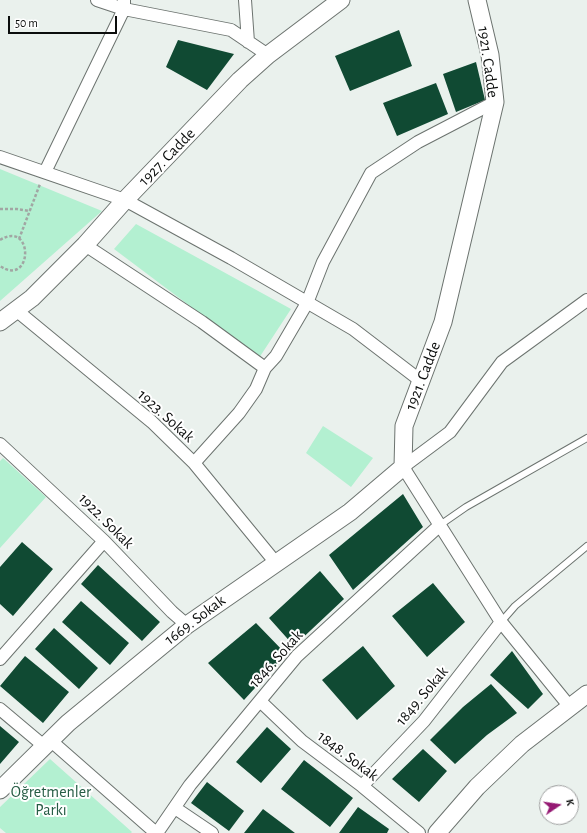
<!DOCTYPE html>
<meta charset="utf-8">
<style>
body{margin:0}
#map{position:relative;width:587px;height:833px;overflow:hidden;background:#eaf1ed;font-family:"Alegreya Sans",sans-serif}
canvas{display:block}
.north{position:absolute;left:539px;top:785px;width:40px;height:40px;box-sizing:border-box;background:#fff;border:1px solid #9d9e9e;border-radius:50%;rotate:77deg;font-size:11px;font-weight:700;line-height:16px;text-align:center;color:#0b0d0c}
.north::after{content:'';display:block;margin:auto;width:14px;height:18px;background:#951973;clip-path:polygon(50% 0,100% 100%,50% 72%,0 100%)}
.scale{position:absolute;left:8px;top:16px;width:109px;height:18px;box-sizing:border-box;border:2px solid #0b0d0c;border-top:0;padding-left:5px;font-size:12px;line-height:14px;white-space:nowrap;color:#0b0d0c;-webkit-text-stroke:3px #fff;paint-order:stroke}
</style>
<div id="map">
<canvas width="587" height="833"></canvas>
<div class="north">K</div>
<div class="scale">50 m</div>
</div>
<script>
const c = document.querySelector('canvas').getContext('2d');
c.lineJoin = 'round';
function fillPath(path, color) { c.fillStyle = color; c.fill(path, 'evenodd'); }
function stroke(path, color, width, dash) { c.strokeStyle = color; c.lineWidth = width; c.lineCap = dash ? 'butt' : 'round'; c.setLineDash(dash || []); c.stroke(path); }
function drawText(font, color, halo, rows, align = 'center') {
  c.font = font + ' "Alegreya Sans",sans-serif'; c.lineWidth = 4; c.setLineDash([]); c.textBaseline = 'middle'; c.strokeStyle = halo; c.fillStyle = color; for (const [text, x, y, turn = 0] of rows) {
    c.save(); c.translate(x, y); c.rotate((+turn || 0) * Math.PI / 180); c.textAlign = isNaN(turn) ? turn : align; if (halo) c.strokeText(text, 0, 0); c.fillText(text, 0, 0); c.restore();
  }
}
const green = new Path2D(`
 M 0,169 L 102,211 L 0,301 Z
 M 136,224 L 291,309 L 259,358 L 114,249 Z
 M 323,426 L 373,458 L 351,487 L 306,453 Z
 M 3,458 L 46,497 L 0,548 L 0,461 Z
 M 50,759 L 132,832 L 131,833 L 6,833 L 0,828 L 0,807 Z`);
const building = new Path2D(`
 M 399,30 L 412,66 L 350,91 L 335,56 Z
 M 178,40 L 234,54 L 207,90 L 166,67 Z
 M 476,62 L 485,100 L 456,112 L 443,74 Z
 M 436,83 L 448,114 L 397,136 L 383,103 Z
 M 403,494 L 423,527 L 353,590 L 329,555 Z
 M 22,542 L 53,569 L 13,616 L 0,604 L 0,567 Z
 M 98,565 L 160,622 L 142,641 L 81,584 Z
 M 320,571 L 344,599 L 294,646 L 269,618 Z
 M 433,583 L 465,622 L 427,657 L 392,616 Z
 M 81,601 L 129,643 L 110,665 L 62,622 Z
 M 256,623 L 286,654 L 244,700 L 208,663 Z
 M 54,628 L 98,668 L 79,689 L 35,649 Z
 M 363,646 L 395,686 L 357,720 L 322,680 Z
 M 512,651 L 543,694 L 528,709 L 490,675 Z
 M 25,656 L 69,692 L 43,723 L 0,686 Z
 M 491,684 L 517,713 L 487,735 L 455,764 L 430,740 L 463,707 Z
 M 0,726 L 19,742 L 0,764 Z
 M 267,727 L 291,749 L 261,783 L 236,762 Z
 M 423,749 L 447,771 L 419,802 L 392,779 Z
 M 304,760 L 353,798 L 330,827 L 281,789 Z
 M 207,782 L 244,811 L 229,831 L 191,803 Z
 M 358,807 L 389,829 L 387,833 L 339,833 Z
 M 263,809 L 295,833 L 244,833 Z`);
const path = new Path2D(`
 M 0,209 L 17,209 L 30,211
 M 19,239 L 40,184
 M 0,240 C 34,219 33,288 0,266`);
const lane = new Path2D(`
 M 440,525 L 466,507 L 587,438
 M 501,622 L 515,606 L 587,546`);
const street = new Path2D(`
 M 97,0 L 124,9 L 231,30 L 268,55
 M 245,0 L 248,42
 M 0,157 L 125,200 L 231,258 L 353,329 L 421,381
 M 45,172 L 124,9 L 124,0
 M 85,245 L 202,322 L 265,368
 M 16,310 L 152,422 L 194,463 L 276,563
 M 0,444 L 104,541 L 172,612 L 187,625
 M 194,463 L 239,413 L 256,389 L 265,368 L 276,356 L 307,303 L 323,262 L 371,173 L 418,142 L 495,102
 M 0,659 L 104,541
 M 260,701 L 302,741 L 362,786 L 419,833
 M 570,707 L 501,622 L 403,467 L 450,432 L 502,362 L 587,300
 M 0,709 L 44,746
 M 50,740 L 156,833
 M 362,786 L 424,721 L 501,622
 M 175,808 L 212,833
 M 157,833 L 190,785 L 297,656 L 440,525`);
const secondary = new Path2D(`
 M 0,322 L 32,298 L 85,245 L 125,200 L 240,80 L 268,55 L 341,0
 M 0,790 L 68,723 L 187,625 L 350,512 L 403,467 L 404,426 L 443,322 L 495,102 L 490,55 L 477,0
 M 437,833 L 477,787 L 522,744 L 587,694`);
const streetNames = [
 ["1921. Cadde",488,62,82],
 ["1927. Cadde",167,157,-46],
 ["1921. Cadde",423,376,-69],
 ["1923. Sokak",166,416,42],
 ["1922. Sokak",106,521,45],
 ["1669. Sokak",195,620,-37],
 ["1846. Sokak",276,659,-48],
 ["1849. Sokak",422,696,-50],
 ["1848. Sokak",348,756,37]
];
const parkNames = [
 ["Öğretmenler",51,792],
 ["Parkı",51,810]
];
fillPath(green, '#b3f0d1');
fillPath(building, '#104a33');
stroke(lane, '#6c736f', 8);
stroke(street, '#6c736f', 14);
stroke(secondary, '#6c736f', 19);
stroke(path, '#a1a6a3', 2.5, [3, 2]);
stroke(lane, '#fff', 6);
stroke(street, '#fff', 12);
stroke(secondary, '#fff', 17);
drawText('16px', '#0b0d0c', '#fff', streetNames);
drawText('16px', '#255c44', '#fff', parkNames);
</script>
